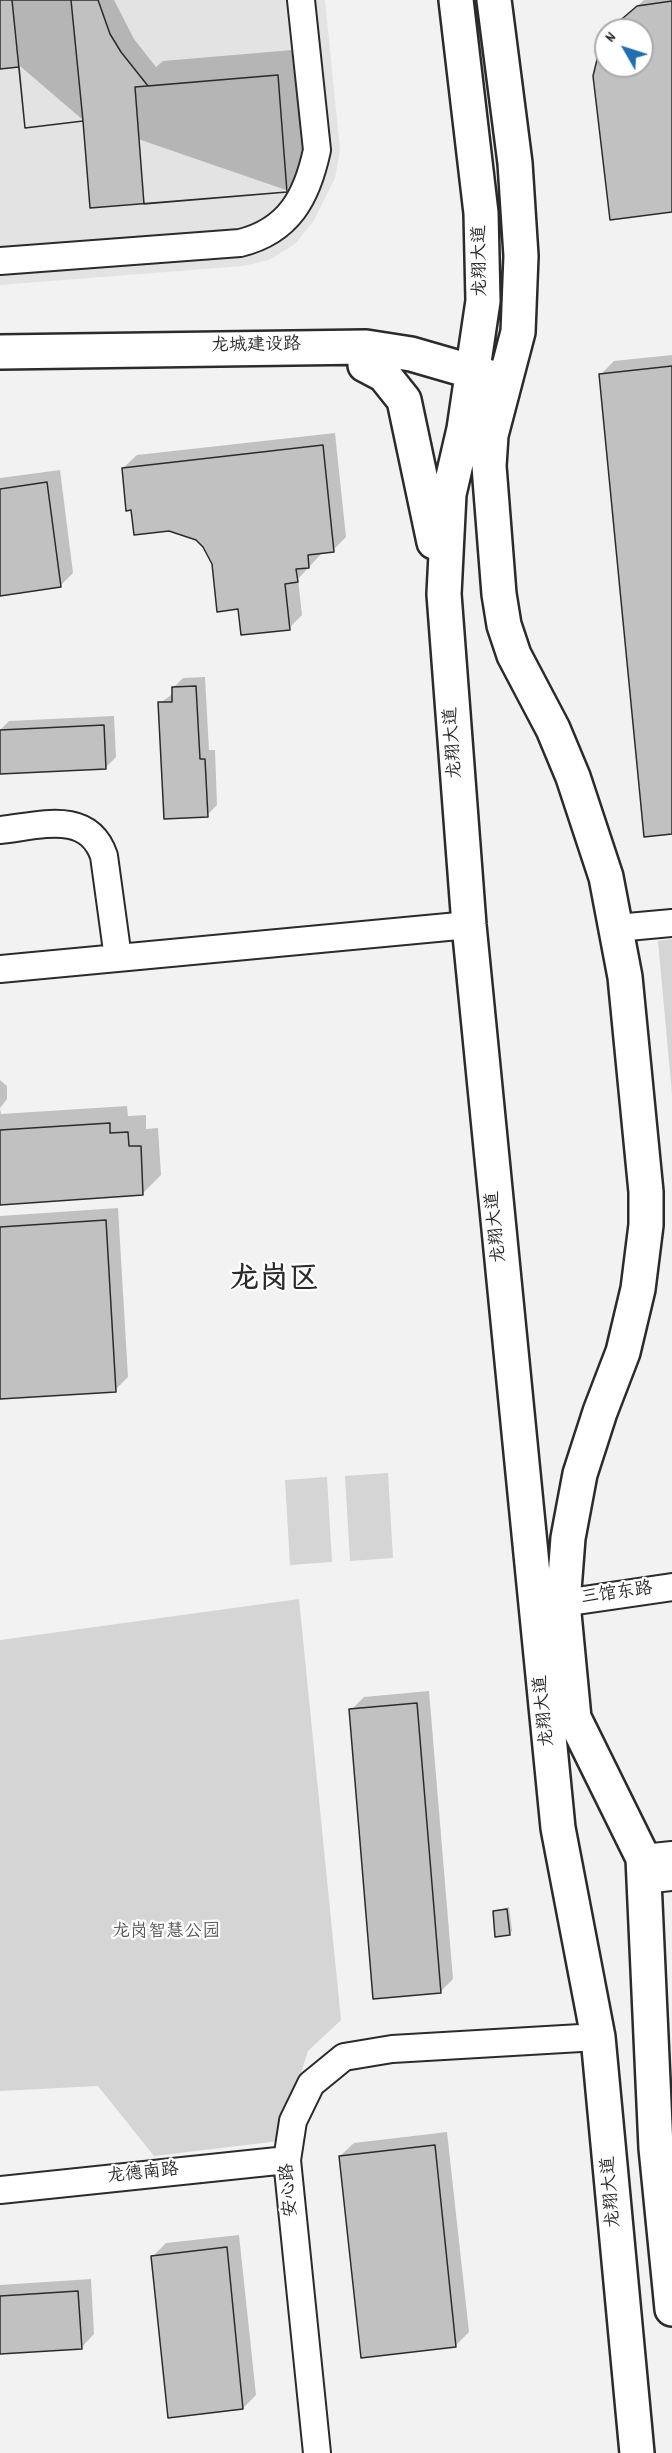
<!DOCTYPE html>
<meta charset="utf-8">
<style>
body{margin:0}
#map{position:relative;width:672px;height:2453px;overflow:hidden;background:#f2f2f2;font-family:Dekko,sans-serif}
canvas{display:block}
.north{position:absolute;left:594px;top:18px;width:60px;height:60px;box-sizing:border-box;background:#fff;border:2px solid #aaa;border-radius:50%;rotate:309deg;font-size:16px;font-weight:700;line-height:24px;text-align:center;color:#2b2b2b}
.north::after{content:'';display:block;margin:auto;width:21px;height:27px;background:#1f6fb2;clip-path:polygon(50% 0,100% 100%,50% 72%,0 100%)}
</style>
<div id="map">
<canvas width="672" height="2453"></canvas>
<div class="north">N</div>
</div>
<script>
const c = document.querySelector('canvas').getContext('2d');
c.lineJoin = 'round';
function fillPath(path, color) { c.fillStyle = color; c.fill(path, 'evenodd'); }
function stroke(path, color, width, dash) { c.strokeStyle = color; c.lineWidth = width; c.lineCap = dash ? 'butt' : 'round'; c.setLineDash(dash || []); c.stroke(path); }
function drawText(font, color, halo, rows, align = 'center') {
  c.font = font + ' Dekko,"LXGW WenKai TC",sans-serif'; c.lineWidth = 4.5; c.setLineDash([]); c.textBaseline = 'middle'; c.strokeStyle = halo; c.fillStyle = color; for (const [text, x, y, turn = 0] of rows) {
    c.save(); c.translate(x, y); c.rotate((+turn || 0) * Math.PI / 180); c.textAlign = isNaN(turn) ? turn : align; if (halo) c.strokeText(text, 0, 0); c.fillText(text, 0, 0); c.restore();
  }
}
const built = new Path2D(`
 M 0,0 L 325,0 L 340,150 L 335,178 L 313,222 L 295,244 L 269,260 L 243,266 L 0,285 Z`);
const green = new Path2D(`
 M 672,939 L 672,1094 L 658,941 Z
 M 388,1473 L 393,1558 L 350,1561 L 345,1476 Z
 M 327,1477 L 332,1562 L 290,1565 L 285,1480 Z
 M 299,1599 L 341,2020 L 308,2051 L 279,2141 L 154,2156 L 98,2086 L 0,2091 L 0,1640 Z`);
const shadow = new Path2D(`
 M 0,0 L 114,0 L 134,39 L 156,67 L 163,61 L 304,49 L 312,164 L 286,190 L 83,120 L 20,66 L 0,68 Z
 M 644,0 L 672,0 L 672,211 L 595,76 L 606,34 L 606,66 L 642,66 L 642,30 L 610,30 Z
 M 672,355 L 672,833 L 601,374 L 614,361 Z
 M 335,433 L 346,537 L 333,550 L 322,553 L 298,579 L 302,615 L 289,628 L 239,608 L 205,546 L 123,468 L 137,455 Z
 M 60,470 L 73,573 L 60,586 L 0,594 L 0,478 Z
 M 205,677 L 209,750 L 215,750 L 217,805 L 207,815 L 160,703 L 174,693 L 173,688 L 183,678 Z
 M 114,716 L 116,757 L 106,767 L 0,755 L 0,730 L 9,721 Z
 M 0,1080 L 7,1086 L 7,1099 L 0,1108 L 1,1114 L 127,1106 L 128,1116 L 146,1115 L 146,1129 L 158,1128 L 161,1175 L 143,1193 L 0,1202 Z
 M 118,1208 L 128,1377 L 115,1390 L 0,1398 L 0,1216 Z
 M 429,1691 L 453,1979 L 440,1992 L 351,1710 L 364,1697 Z
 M 509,1907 L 512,1931 L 509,1934 L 494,1911 Z
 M 447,2132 L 469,2332 L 456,2345 L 340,2156 L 354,2143 Z
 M 239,2235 L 256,2395 L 243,2408 L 153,2256 L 166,2243 Z
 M 91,2279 L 94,2334 L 81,2348 L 0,2353 L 0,2285 Z`);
const building = new Path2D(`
 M 0,0 L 98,0 L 110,34 L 121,52 L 148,86 L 278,75 L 287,192 L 90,208 L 83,121 L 25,128 L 19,67 L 0,69 Z
 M 12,0 L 71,0 L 83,121 L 25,128 Z
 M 672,1 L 672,212 L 610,220 L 593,76 L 603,35 L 606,33 L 606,66 L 642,66 L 642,30 L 609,30 L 637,6 Z
 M 278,75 L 287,192 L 144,204 L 135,87 Z
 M 672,366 L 672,834 L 644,837 L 599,374 Z
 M 323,445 L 334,552 L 308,555 L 309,568 L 296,569 L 298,582 L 285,584 L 290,630 L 241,635 L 238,609 L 217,612 L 212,564 L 203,547 L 196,540 L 169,531 L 134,535 L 131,510 L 126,511 L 122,468 Z
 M 47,482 L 61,587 L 0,596 L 0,489 Z
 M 196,686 L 200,759 L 205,759 L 208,817 L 164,819 L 158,702 L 172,702 L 172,687 Z
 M 104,725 L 106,769 L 0,774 L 0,730 Z
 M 110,1123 L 110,1133 L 128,1132 L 129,1146 L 141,1146 L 143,1195 L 0,1205 L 0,1130 Z
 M 106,1220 L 116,1392 L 0,1399 L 0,1227 Z
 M 417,1703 L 441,1993 L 373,1999 L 349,1709 Z
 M 507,1909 L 510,1935 L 495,1937 L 493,1911 Z
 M 435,2145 L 456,2347 L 361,2358 L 339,2156 Z
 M 227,2247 L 243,2409 L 168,2418 L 151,2256 Z
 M 78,2291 L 82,2349 L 0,2354 L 0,2296 Z`);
const minor = new Path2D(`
 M 0,261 L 240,243 C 289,231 307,197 317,150 L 301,0
 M 0,830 C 39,826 88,809 104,856 L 118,958
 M 617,928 L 672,923
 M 0,969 L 469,925
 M 563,1603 L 672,1587
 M 643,1858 L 672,1855
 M 644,1880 L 672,1877
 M 0,2190 L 287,2160
 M 317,2453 L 287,2160 L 293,2121 L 311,2084 L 344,2057 L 392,2049 L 598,2037`);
const major = new Path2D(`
 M 456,0 L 481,213 L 483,301 L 464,429 L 449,494 L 444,594 L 469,925 L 558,1828 L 598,2037 L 637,2453
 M 494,0 L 515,163 L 521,256 L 518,332 L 491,435 L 489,466 L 499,594 L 504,625 L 514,655 L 553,729 L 573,777 L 606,877 L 625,977 L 646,1192 L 646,1225 L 638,1289 L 623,1352 L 600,1412 L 580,1474 L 568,1538 L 563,1603 L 574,1718 L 643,1858 L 656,2148 L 672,2309
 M 0,352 L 366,347 L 411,354 L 494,378
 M 365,365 L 384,375 L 404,400 L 434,542`);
const streetNames = [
 ["龙翔大道",482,261,-91],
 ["龙城建设路",256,347,-1],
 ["龙翔大道",455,743,-94],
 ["龙翔大道",498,1227,-96],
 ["三馆东路",617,1595,-8],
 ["龙翔大道",546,1711,-96],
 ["龙德南路",143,2175,-6],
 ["安心路",291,2190,-95],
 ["龙翔大道",613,2192,-95]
];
const parkNames = [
 ["龙岗智慧公园",166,1934]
];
const townNames = [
 ["龙岗区",274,1283]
];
fillPath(built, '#e3e3e3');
fillPath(green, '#d5d5d5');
fillPath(shadow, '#0003');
fillPath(building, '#c1c1c1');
stroke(building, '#2b2b2b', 1.5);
stroke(minor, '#2b2b2b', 30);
stroke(major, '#2b2b2b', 38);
stroke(minor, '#fff', 26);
stroke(major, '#fff', 33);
drawText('18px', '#2b2b2b', '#fff', streetNames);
drawText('18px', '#565656', '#fff', parkNames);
drawText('bold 30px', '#2b2b2b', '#fff', townNames);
</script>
